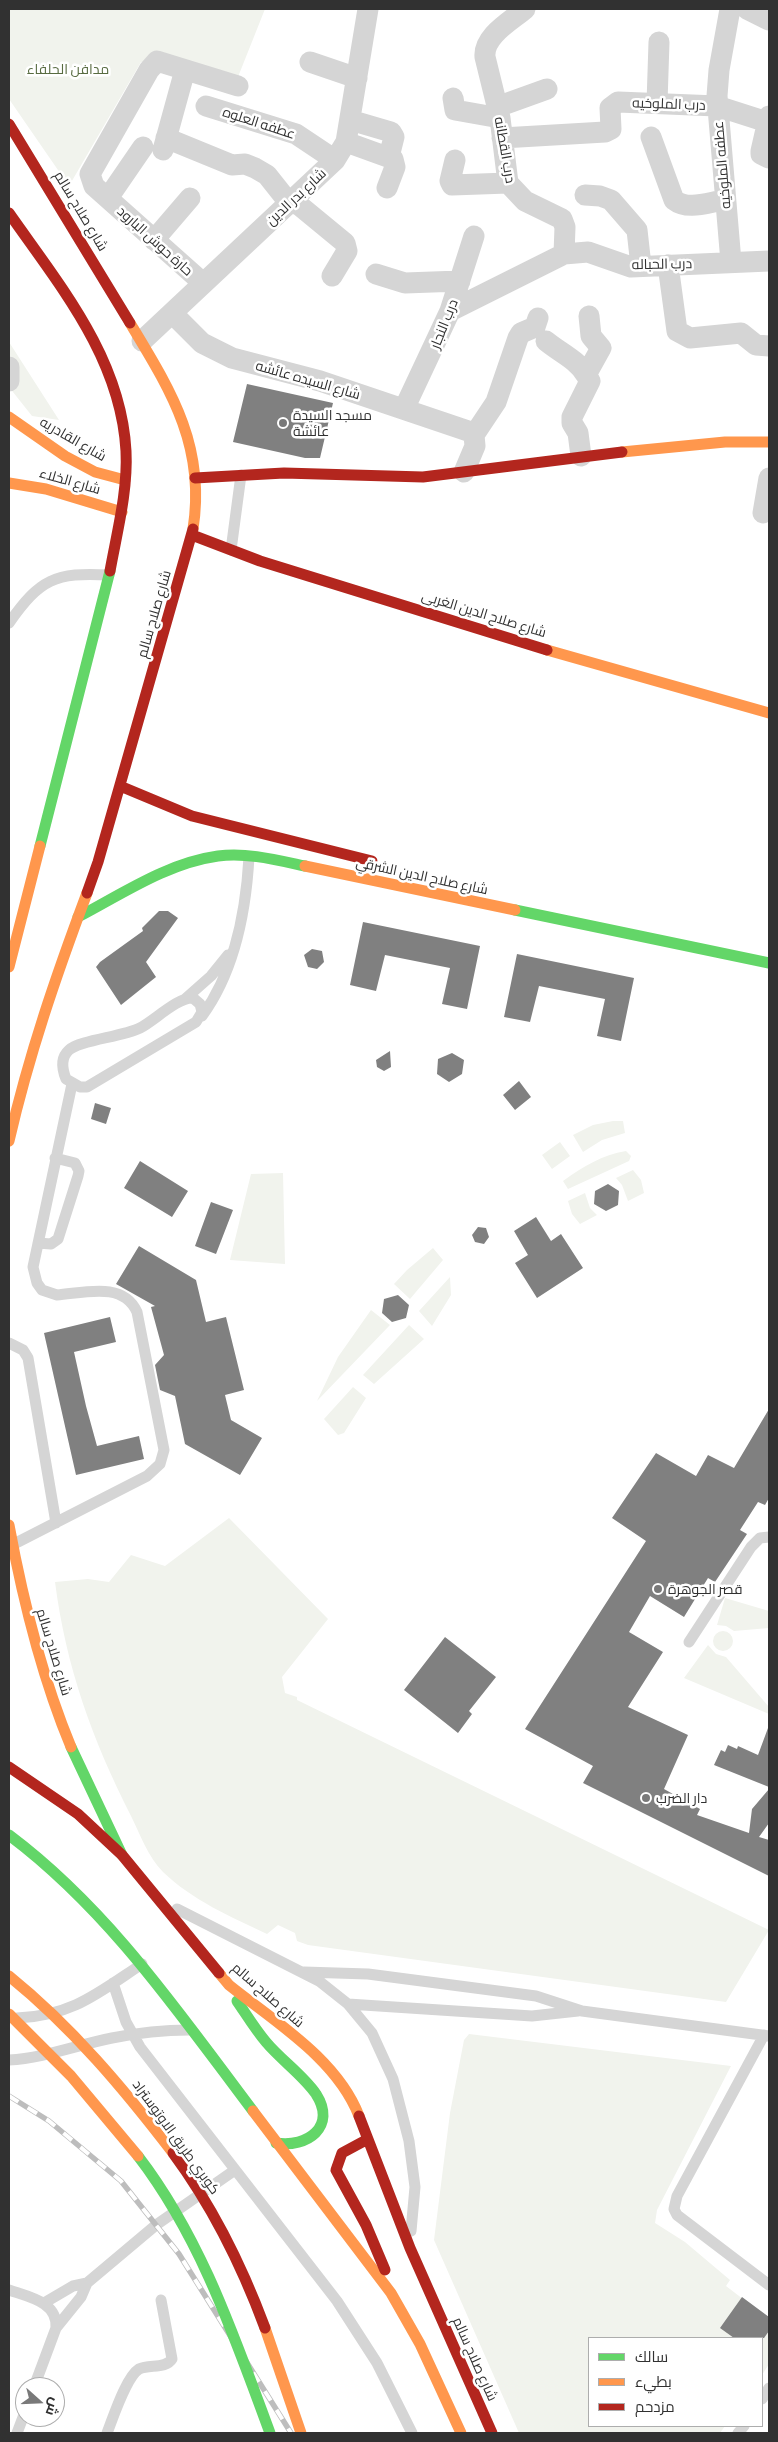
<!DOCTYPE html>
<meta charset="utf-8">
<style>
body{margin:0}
#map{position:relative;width:778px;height:2442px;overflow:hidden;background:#fff;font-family:Commissioner,Cairo,sans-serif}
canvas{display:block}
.frame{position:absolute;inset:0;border:10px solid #313131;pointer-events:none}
.legend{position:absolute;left:588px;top:2337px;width:175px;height:90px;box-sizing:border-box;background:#fff;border:1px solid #adadad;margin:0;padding:6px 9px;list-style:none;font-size:15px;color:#313131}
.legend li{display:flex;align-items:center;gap:10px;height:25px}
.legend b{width:25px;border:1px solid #adadad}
.north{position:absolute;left:15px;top:2377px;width:50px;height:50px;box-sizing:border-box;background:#fff;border:1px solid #adadad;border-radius:50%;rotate:110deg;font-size:14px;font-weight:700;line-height:20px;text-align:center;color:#313131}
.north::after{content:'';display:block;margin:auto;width:18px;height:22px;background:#797979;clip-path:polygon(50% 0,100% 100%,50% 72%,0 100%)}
</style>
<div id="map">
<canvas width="778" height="2442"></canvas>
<div class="frame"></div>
<ul class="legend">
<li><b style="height:6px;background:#63d668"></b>سالك</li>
<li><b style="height:6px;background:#ff974d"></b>بطيء</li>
<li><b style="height:6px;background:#b3261e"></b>مزدحم</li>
</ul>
<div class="north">ش</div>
</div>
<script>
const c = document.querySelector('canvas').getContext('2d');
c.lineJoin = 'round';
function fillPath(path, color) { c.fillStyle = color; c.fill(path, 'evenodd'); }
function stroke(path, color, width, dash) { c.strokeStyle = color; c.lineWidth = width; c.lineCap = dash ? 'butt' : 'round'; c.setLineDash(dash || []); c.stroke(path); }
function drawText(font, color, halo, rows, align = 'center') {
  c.font = font + ' Commissioner,Cairo,sans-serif'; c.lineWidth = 5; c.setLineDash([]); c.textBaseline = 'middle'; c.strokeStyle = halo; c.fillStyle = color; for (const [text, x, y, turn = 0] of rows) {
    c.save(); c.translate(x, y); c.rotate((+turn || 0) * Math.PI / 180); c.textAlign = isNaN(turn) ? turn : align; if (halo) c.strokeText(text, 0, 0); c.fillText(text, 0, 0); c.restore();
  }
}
const green = new Path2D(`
 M 9,9 L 265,9 L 232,92 L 141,62 L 69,186 L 9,99 Z
 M 9,342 L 59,420 L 32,416 L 9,387 Z
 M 613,1121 L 623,1121 L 625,1133 L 602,1140 L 583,1152 L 573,1135 L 593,1125 Z
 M 560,1142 L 570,1156 L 552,1169 L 542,1155 Z
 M 626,1151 L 631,1156 L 629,1161 L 568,1189 L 563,1181 C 584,1166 602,1155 626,1151 Z
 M 633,1170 L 641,1180 L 644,1193 L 628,1201 L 622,1185 L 616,1178 Z
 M 283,1173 L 285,1264 L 230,1260 L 251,1174 Z
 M 585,1193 L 590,1208 L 597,1215 L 580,1224 L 572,1214 L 568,1201 Z
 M 433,1248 L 443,1260 L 410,1299 L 394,1284 L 407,1270 Z
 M 450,1277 L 451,1295 L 432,1326 L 419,1311 Z
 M 371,1310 L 390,1325 L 317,1401 L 338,1357 Z
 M 409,1325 L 424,1339 L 374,1384 L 363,1375 Z
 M 353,1387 L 366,1398 L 344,1433 L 338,1435 L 324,1419 Z
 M 229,1518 L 328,1619 L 282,1677 L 285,1693 L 297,1697 L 297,1700 L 769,1930 L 726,2002 L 308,1945 L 297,1941 L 295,1933 L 278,1925 L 267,1934 C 231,1917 192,1900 163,1872 C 148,1857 140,1834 131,1816 C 92,1739 66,1667 55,1582 L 88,1579 L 109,1582 L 131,1555 L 165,1566 Z
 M 725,1598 L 769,1611 L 769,1628 L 734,1631 L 726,1626 L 717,1625 Z
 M713 1641a10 10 0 1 1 20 0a10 10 0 1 1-20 0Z
 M 708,1645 L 716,1654 L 726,1657 L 769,1707 L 769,1714 L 684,1678 Z
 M 469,2034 L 731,2066 L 657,2210 L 655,2223 L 685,2242 L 730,2280 L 726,2286 L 769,2319 L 769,2364 L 762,2375 L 762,2338 L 589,2338 L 589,2426 L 725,2426 L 720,2433 L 519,2433 L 434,2240 L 450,2113 L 464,2040 Z`);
const building = new Path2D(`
 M 247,384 L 333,403 L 320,458 L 305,458 L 233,442 Z
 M 159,911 L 168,911 L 178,918 L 146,962 L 156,977 L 121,1005 L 96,967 L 100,962 L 143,931 L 142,928 Z
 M 363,922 L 480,946 L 467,1009 L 442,1004 L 450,968 L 385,955 L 376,991 L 350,985 Z
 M 312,949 L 322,951 L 324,962 L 317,969 L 308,967 L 304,955 Z
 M 517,954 L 634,978 L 621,1041 L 597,1036 L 605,999 L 539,986 L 530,1022 L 504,1017 Z
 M 390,1051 L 391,1067 L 384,1071 L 377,1067 L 376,1060 Z
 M 452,1053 L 464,1060 L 462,1074 L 449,1082 L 437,1074 L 438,1059 Z
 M 519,1081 L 531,1097 L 515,1110 L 503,1095 Z
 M 95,1103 L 111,1108 L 106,1124 L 91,1119 Z
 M 140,1161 L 188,1191 L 172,1217 L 124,1188 Z
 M 608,1184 L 619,1191 L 618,1205 L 606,1211 L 594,1204 L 595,1191 Z
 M 211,1202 L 233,1210 L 216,1254 L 195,1246 Z
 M 536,1217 L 551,1241 L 561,1234 L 583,1268 L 537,1298 L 515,1263 L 528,1255 L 514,1231 Z
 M 478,1227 L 486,1228 L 489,1237 L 484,1244 L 475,1242 L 472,1235 Z
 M 139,1246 L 196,1280 L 206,1322 L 226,1317 L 244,1390 L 225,1395 L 231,1420 L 262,1438 L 240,1475 L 185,1444 L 175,1396 L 160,1390 L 155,1365 L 164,1355 L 151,1307 L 155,1306 L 116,1284 Z
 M 398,1295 L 409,1305 L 406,1318 L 392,1322 L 382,1313 L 384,1299 Z
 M 110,1317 L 116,1342 L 74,1352 L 86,1406 L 97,1446 L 139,1436 L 144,1459 L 76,1475 L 44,1333 Z
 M 769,1409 L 769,1498 L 765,1505 L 758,1502 L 740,1530 L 747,1534 L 715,1582 L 708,1578 L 684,1617 L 650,1596 L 629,1632 L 663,1652 L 628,1707 L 688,1735 L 664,1789 L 700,1809 L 697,1815 L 749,1833 L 752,1809 L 769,1789 L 769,1823 L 759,1837 L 769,1840 L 769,1876 L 583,1783 L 593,1766 L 525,1729 L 646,1541 L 612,1518 L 656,1453 L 696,1476 L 708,1455 L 734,1468 Z
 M 445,1637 L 496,1677 L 469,1711 L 472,1714 L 458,1733 L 404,1690 Z
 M 768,1728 L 769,1728 L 769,1787 L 714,1765 L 721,1750 L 725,1752 L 728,1745 L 737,1749 L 738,1746 L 758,1755 Z
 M 742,2297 L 769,2317 L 769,2331 L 764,2338 L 734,2338 L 720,2328 Z`);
const lane = new Path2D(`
 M 231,550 L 241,475
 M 9,623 C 40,579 55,572 109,575
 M 193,998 L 200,1004 L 202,1012 L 196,1022 L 87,1087 L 80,1087 L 66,1079 C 62,1069 60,1058 69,1050 C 80,1040 122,1037 140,1028 C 154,1021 178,997 193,998 Z
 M 185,999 L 211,976 L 228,955
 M 202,1016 C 235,971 246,911 249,857
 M 38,1243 L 51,1244 L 58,1239 L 78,1176 L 79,1171 L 75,1163 L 55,1158
 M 9,1343 L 23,1350 L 28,1358 L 56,1523
 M 12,1545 L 147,1476 L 160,1464 L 164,1450 L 137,1312 C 123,1281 84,1293 57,1295 L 42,1290 L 37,1283 L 33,1267 L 72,1084
 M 689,1642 L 751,1547 L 760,1538 L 769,1537
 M 177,1909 L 319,1981 L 348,2004 L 372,2033 L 393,2079 L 409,2141 L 415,2187 L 411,2231
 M 304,1972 L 368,1974 L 536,1996 L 582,2011 L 769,2036
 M 113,1983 L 126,2022 L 140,2047 L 337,2301 L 377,2363 L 412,2433
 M 348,2004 L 532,2016 L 578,2011
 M 17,2018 C 72,2016 98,1993 142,1964
 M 764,2035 L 677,2196 L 674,2209 L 677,2215 L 769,2285
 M 9,2060 C 44,2058 77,2045 112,2038 C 137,2033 163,2030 189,2030
 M 9,2290 C 29,2297 58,2302 56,2328 L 34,2387
 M 44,2303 L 73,2286 L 87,2283
 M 56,2328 L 81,2297 L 87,2283 L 156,2225 L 235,2170
 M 762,2399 L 769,2388
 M 17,2433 L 25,2412
 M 107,2433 C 113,2418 126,2377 139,2369 C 149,2364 166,2369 172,2359 L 161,2300
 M 738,2433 L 744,2426`);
const street = new Path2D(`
 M 525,9 C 511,21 483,36 485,57 L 500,118 L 508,183 L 525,201 L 562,219 L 565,227 L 564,254
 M 730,9 L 719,70 L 717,96 L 731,262
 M 747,9 L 769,20
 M 310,62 L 357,78
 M 453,98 L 455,110 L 500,118
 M 657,103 L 659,42
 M 206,106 L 296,134 L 335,160
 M 497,107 L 547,89
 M 769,116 L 761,151 L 761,154 L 769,158
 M 350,120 L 391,132 L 394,137 L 391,149
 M 651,137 L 674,200 C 688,211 709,202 725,200
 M 166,138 L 232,165 L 245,164 L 255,168 L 267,175 L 290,204
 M 502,138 L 605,132 L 611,129 L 610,108 L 618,102 L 717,106 L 767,122
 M 346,142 L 393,159 L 395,167 L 387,188
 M 163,150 L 185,70
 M 455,160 L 450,181 L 452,185 L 508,183
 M 585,195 L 600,196 L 611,200 L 637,230 L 641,266
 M 108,198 L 143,147
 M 294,201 L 345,243 L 347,251 L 332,276
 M 154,240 L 190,198
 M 668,265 L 677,331 L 690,338 L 741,333 L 756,345 L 769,346
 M 376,274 L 405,283 L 460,281
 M 203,283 L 94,186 L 90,174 L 149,70 L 157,61 L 238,86
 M 450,311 L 564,254 L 588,252 L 631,267 L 769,261
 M 172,313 L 202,343 L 232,358 L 320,381 L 471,432 L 474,435 L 475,446 L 464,472
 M 142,341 L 335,160 L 346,142 L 368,9
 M 546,341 C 559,352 578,360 586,375
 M 9,367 L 9,381
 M 404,409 L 450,311 L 474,236
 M 474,435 L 496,402 L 518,338 L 521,333 L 535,327 L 538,318
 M 581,456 L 578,433 L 572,423 L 572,417 L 590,381 L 586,375 L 601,348 L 591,336 L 589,316
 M 763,513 L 769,478`);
const fast = new Path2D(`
 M 40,846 L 110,571
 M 515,910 L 769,963
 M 78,917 C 122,894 167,863 218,856 C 246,852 277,860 305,866
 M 71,1747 L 122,1855
 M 9,1835 C 109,1910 179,2013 253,2111
 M 237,2001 C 246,2014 255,2029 266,2042 C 281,2060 303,2075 316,2094 C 337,2127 307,2148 276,2143`);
const slow = new Path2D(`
 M 130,323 C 171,391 206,446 193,529
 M 9,417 L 65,456 L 95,472 L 125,480
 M 622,452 L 725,442 L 769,442
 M 9,483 L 46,489 L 122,512
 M 547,650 L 769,713
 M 305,866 L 515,910
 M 9,967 L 40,846
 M 9,1141 C 29,1054 56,976 87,893
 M 9,1525 C 23,1601 41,1675 71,1747
 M 219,1973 L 229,1985 C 275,2022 337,2059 359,2116
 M 253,2111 L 391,2293 L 420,2344 L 461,2433`);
const jam = new Path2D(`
 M 9,124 L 130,323
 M 9,213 C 60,286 121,358 126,451 C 128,491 117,532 110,571
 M 195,478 L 284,473 L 423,477 L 622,452
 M 192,535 L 260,561 L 547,650
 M 120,786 L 192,816 L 372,861
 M 87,893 L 98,862 L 193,529
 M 9,1767 L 78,1814 L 122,1855 L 219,1973
 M 359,2116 L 410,2248 L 492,2433
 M 368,2139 L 342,2153 L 336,2170 L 366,2225 L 385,2270`);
const rail = new Path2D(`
 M 9,2096 L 49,2121 L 121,2181 L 179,2254 L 291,2433`);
const fastBridge = new Path2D(`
 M 138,2156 C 201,2238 234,2336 270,2433`);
const slowBridge = new Path2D(`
 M 9,1976 C 72,2027 124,2089 173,2153
 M 9,2014 L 71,2076 L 138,2156
 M 265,2328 L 301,2433`);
const jamBridge = new Path2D(`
 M 173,2153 C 213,2207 242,2266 265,2328`);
const markers = [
 [283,423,5,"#797979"],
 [658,1589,5,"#797979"],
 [646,1798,5,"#797979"]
];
const parkNames = [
 ["مدافن الحلفاء",68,69]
];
const streetNames = [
 ["درب الملوخيه",669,104,2],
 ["عطفه العلوه",259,123,18],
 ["درب القطانه",505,150,80],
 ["عطفه الملوخيه",722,165,-95],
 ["شارع بدر الدين",296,197,-43],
 ["شارع صلاح سالم",81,211,59],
 ["حارة حوش البارود",155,241,42],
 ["درب الحباله",662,264,-1],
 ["درب النجار",444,324,-68],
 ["شارع السيده عائشه",308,380,16],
 ["شارع القادريه",73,439,30],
 ["شارع الخلاء",70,481,16],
 ["شارع صلاح سالم",154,614,-74],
 ["شارع صلاح الدين الغربى",484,614,17],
 ["شارع صلاح الدين الشرقي",422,876,12],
 ["شارع صلاح سالم",54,1652,73],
 ["شارع صلاح سالم",268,1995,41],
 ["كوبري طريق الاوتوستراد",176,2137,54],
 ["شارع صلاح سالم",475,2359,66]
];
const poiNames = [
 ["مسجد السيدة",293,415],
 ["عائشة",293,431],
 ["قصر الجوهرة",668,1589],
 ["دار الضرب",656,1798]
];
fillPath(green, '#f1f3ed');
fillPath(building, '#808080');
stroke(lane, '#d5d5d5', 11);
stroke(street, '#d5d5d5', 21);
stroke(fast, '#63d668', 11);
stroke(slow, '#ff974d', 11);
stroke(jam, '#b3261e', 11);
stroke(rail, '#bdbdbd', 5.5);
stroke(rail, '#fff', 4, [11]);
stroke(fastBridge, '#63d668', 11);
stroke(slowBridge, '#ff974d', 11);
stroke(jamBridge, '#b3261e', 11);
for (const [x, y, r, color] of markers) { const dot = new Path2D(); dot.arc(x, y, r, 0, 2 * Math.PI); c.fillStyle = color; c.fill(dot); stroke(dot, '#fff', 2); }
drawText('14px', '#586b41', '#fff', parkNames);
drawText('14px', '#313131', '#fff', streetNames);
drawText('14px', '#313131', '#fff', poiNames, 'left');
</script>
